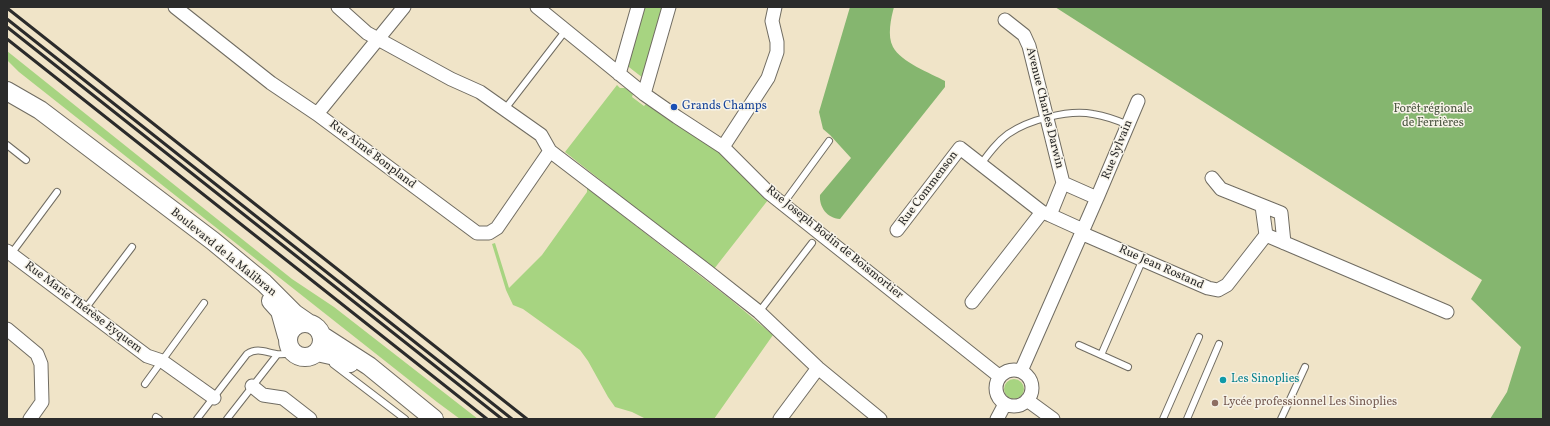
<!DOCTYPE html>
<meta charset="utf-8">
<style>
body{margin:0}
#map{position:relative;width:1550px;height:426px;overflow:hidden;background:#f0e4c8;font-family:Vollkorn,serif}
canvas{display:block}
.frame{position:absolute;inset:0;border:8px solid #2b2b2b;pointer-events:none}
</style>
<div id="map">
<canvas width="1550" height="426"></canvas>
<div class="frame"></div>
</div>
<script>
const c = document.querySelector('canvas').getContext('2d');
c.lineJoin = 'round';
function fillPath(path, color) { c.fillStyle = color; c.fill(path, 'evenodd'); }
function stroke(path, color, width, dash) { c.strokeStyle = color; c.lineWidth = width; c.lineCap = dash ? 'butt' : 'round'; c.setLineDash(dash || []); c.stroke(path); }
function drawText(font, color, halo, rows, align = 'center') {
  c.font = font + ' Vollkorn,serif'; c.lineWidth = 3; c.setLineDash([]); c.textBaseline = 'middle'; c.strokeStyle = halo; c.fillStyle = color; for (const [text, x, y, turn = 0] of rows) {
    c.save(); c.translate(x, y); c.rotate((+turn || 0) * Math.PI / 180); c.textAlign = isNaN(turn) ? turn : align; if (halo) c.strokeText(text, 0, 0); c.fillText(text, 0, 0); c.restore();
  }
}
const green = new Path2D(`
 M 645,7 L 663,7 L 664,11 L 661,11 L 653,37 L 657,38 L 643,78 L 625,64 Z
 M 7,51 L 292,279 L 334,307 L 478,419 L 460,419 L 437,402 L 19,72 L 7,60 Z
 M 617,85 L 620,88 L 625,88 L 633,94 L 632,97 L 644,106 L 646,104 L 670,121 L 722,153 L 768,200 L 714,269 L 610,189 L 608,186 L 565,152 Z
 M 587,188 L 730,299 L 773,335 L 714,419 L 646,419 L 632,412 L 615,407 L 608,397 L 588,361 L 580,350 L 523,309 L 513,305 L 506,290 L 492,244 L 495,243 L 509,288 L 542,255 L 587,192 Z
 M1004 389a10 10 0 1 1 20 0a10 10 0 1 1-20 0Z`);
const forest = new Path2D(`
 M 850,7 L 894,7 C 891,18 887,36 893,47 C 901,62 930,73 945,81 L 945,87 L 840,219 C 827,218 819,207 820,195 L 851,158 L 830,135 L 823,129 L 819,112 Z
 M 1055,7 L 1543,7 L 1543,419 L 1490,419 L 1507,392 L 1521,347 L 1471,299 L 1482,280 Z`);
const lane = new Path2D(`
 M 505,109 L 566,30
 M 7,145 L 26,160
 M 981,164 C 989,153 997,142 1008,134 C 1028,120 1069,109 1093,114 C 1105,116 1117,120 1128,125
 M 783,204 L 829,141
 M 11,254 L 57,192
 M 85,309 L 132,247
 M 759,312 L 812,243
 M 1079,345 L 1128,367
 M 1101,355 L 1143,259
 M 333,364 L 405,419
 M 145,384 L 204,303
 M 156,417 L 159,419
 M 197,419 L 247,354 C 262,344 274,360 292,352
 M 227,419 L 277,355
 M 1163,419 L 1199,337
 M 1187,419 L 1219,344
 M 1281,419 L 1305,367`);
const street = new Path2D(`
 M 175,7 L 271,83 L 317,114 L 477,233 L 489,233 L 497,228 L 550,151
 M 338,7 L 367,33 L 451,79 L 480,92 L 541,135 L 550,151 L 707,271 L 759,312 L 818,368 L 880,419
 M 537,7 L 644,94 L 677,117 L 723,147 L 769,193 L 999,376
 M 1005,20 L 1024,35 L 1029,46 L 1063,183
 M 619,74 L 638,7
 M 644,94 L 669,7
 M 317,114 L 404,7
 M 723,147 L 768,78 L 777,52 L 777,42 L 772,21 L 775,7
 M 1212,178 L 1221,189 L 1281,213 L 1284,243
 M 1097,198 L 1138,101
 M 1262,206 L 1266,235 L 1447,312
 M 897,230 L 960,148 L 1042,212 L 1050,215
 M 1081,233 L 1208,288 L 1218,290 L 1227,285 L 1266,235
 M 7,251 L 147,356 L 162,361 L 214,398
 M 972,302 L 1042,212
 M 7,329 L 37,354 L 41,364 L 42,402 L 30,419
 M996 388a18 18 0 1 1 36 0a18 18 0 1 1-36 0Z
 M 1021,371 L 1097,198 L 1063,183 L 1050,215 L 1083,230
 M 252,386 L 263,395 L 283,398 L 310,419
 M 1027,400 L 1053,419
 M 780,419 L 818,368
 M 997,419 L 1005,404`);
const secondary = new Path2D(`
 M 7,91 L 40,110 L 213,241 L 264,283 L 295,314 L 308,323
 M 271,301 L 280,311 L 287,336
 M288 340a17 17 0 1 1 34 0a17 17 0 1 1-34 0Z
 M 321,335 L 369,366 L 434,419
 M 317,352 L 335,356 L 350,363`);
const rail = new Path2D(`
 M 7,8 L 527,419
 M 7,19 L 512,419
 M 7,27 L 502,419
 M 7,39 L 487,419`);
const markers = [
 [674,107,4,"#1a4fb4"],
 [1223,380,4,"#0f9aa8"],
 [1215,403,4,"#8d6e63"]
];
const transitNames = [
 ["Grands Champs",682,107]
];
const streetNames = [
 ["Avenue Charles Darwin",1044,108,76],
 ["Rue Sylvain",1118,150,-68],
 ["Rue Aimé Bonpland",372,155,37],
 ["Rue Commenson",929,189,-53],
 ["Rue Joseph Bodin de Boismortier",834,243,39],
 ["Boulevard de la Malibran",223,253,39],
 ["Rue Jean Rostand",1161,268,24],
 ["Rue Marie Thérèse Eyquem",83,308,37]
];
const parkNames = [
 ["Forêt régionale",1433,110],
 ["de Ferrières",1433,124]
];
const cultureNames = [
 ["Les Sinoplies",1231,380]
];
const educationNames = [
 ["Lycée professionnel Les Sinoplies",1223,403]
];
fillPath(green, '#a7d481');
fillPath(forest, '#85b66f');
stroke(lane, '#706c62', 8);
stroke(street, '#706c62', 15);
stroke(secondary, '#706c62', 20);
stroke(lane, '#fff', 6);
stroke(street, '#fff', 13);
stroke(secondary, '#fff', 18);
stroke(rail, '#2b2b2b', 3);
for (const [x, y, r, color] of markers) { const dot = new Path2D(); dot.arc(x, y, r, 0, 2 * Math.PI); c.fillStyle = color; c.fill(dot); stroke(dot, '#f7f3e8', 1.5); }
drawText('12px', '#164399', '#f7f3e8', transitNames, 'left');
drawText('12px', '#2b2b2b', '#f7f3e8', streetNames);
drawText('12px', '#4a5540', '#f7f3e8', parkNames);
drawText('12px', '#0d838f', '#f7f3e8', cultureNames, 'left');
drawText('12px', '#785e54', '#f7f3e8', educationNames, 'left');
</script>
